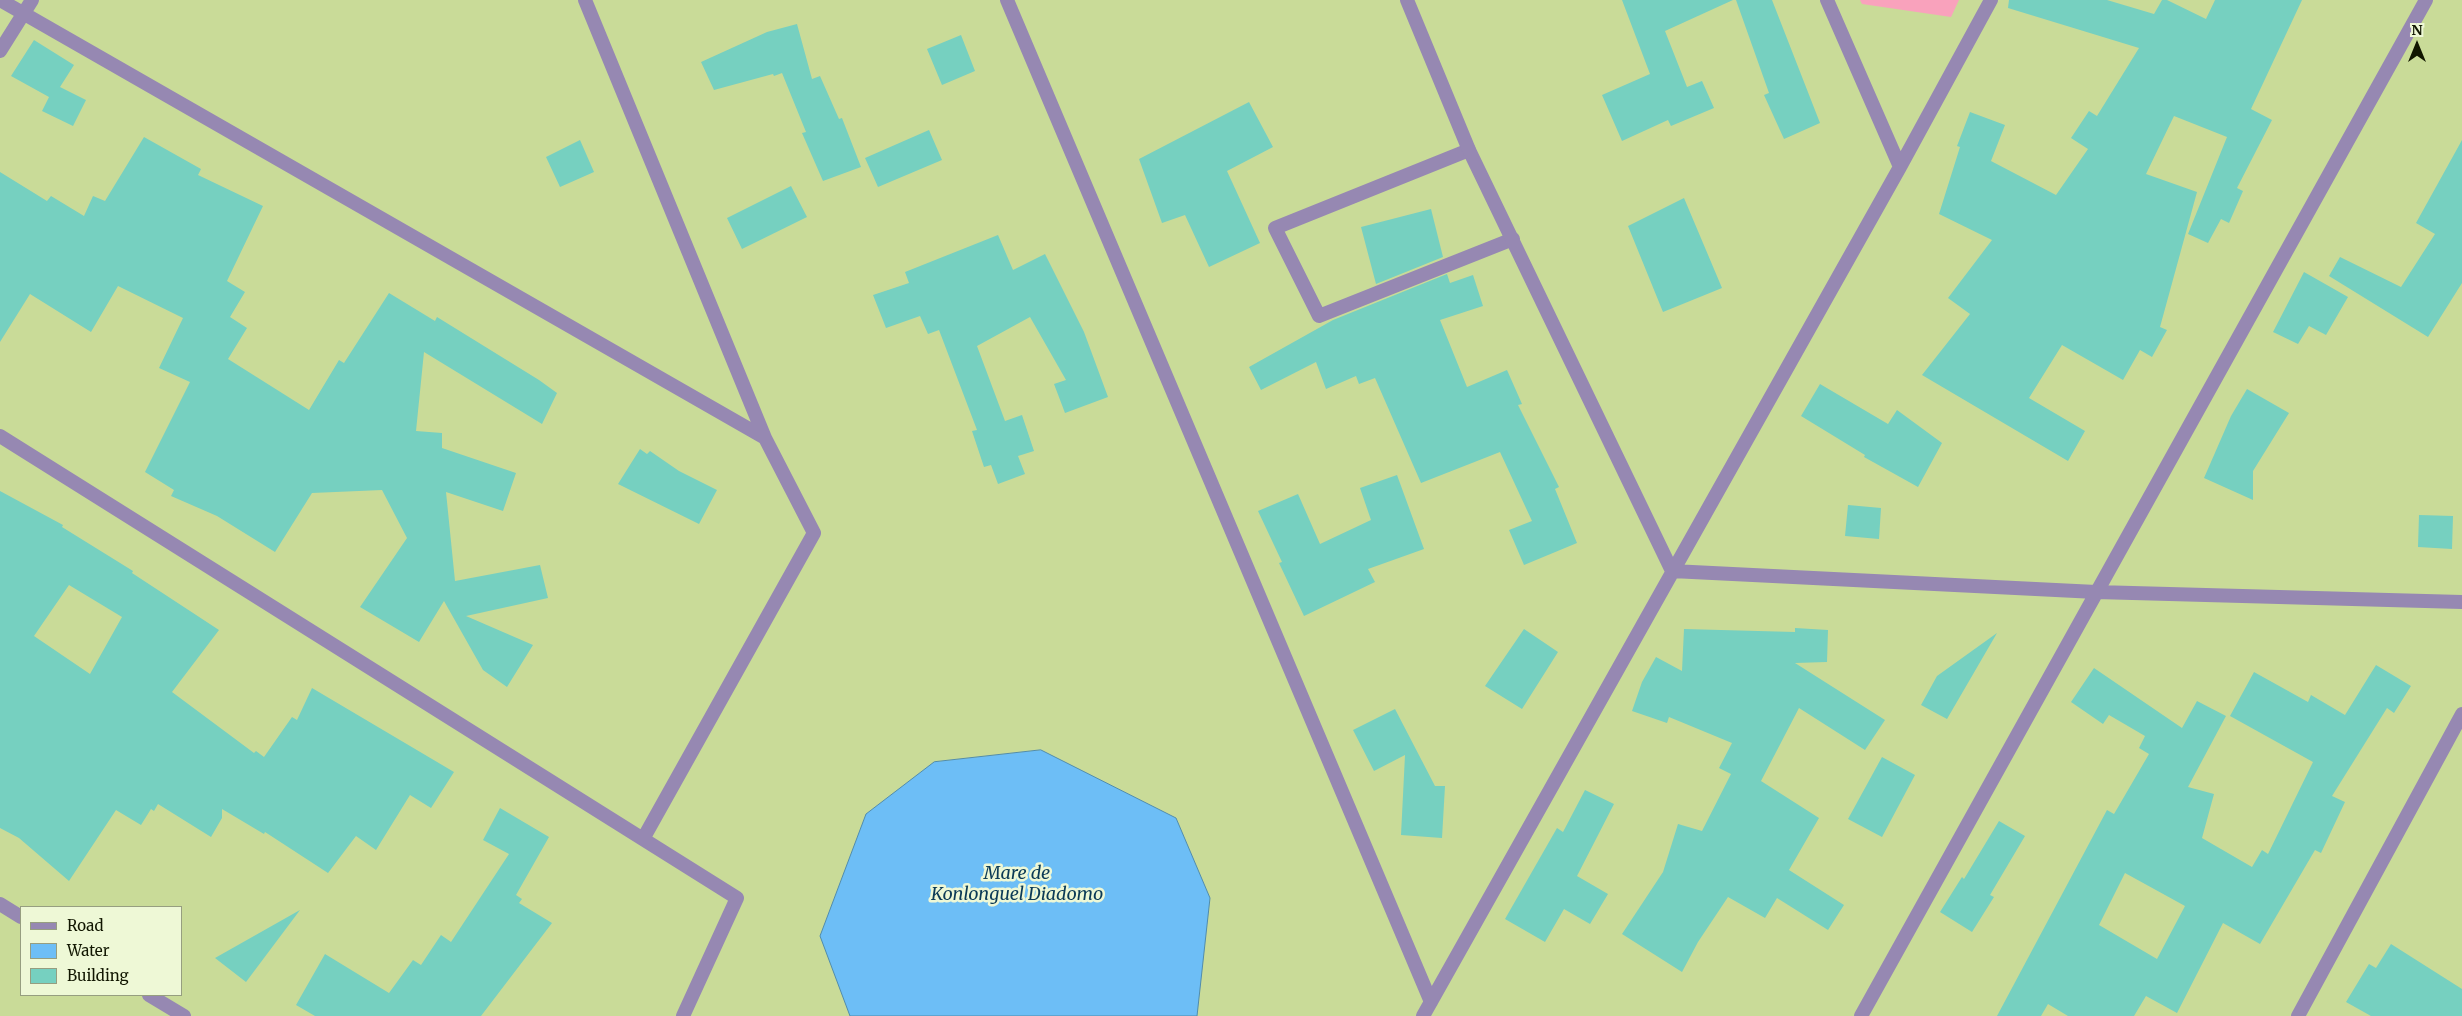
<!DOCTYPE html>
<style>
body{margin:0}
#map{position:relative;width:2462px;height:1016px;overflow:hidden;background:#c9db98;font-family:Merriweather,serif}
canvas{display:block}
.legend{position:absolute;left:20px;top:906px;width:162px;height:90px;box-sizing:border-box;background:#eef8d6;border:1px solid #969e80;margin:0;padding:6px 9px;list-style:none;font-size:15px;color:#111600}
.legend li{display:flex;align-items:center;gap:10px;height:25px}
.legend b{width:25px;border:1px solid #969e80}
.north{position:absolute;left:2392px;top:20px;width:50px;height:50px;-webkit-text-stroke:4px #eef8d6;paint-order:stroke;rotate:0deg;font-size:14px;font-weight:700;line-height:20px;text-align:center;color:#111600}
.north::after{content:'';display:block;margin:auto;width:18px;height:22px;background:#111600;clip-path:polygon(50% 0,100% 100%,50% 72%,0 100%)}
</style>
<div id="map">
<canvas width="2462" height="1016"></canvas>
<ul class="legend">
<li><b style="height:6px;background:#9688b2"></b>Road</li>
<li><b style="height:14px;background:#6dbef6"></b>Water</li>
<li><b style="height:14px;background:#76d0c0"></b>Building</li>
</ul>
<div class="north">N</div>
</div>
<script>
const c = document.querySelector('canvas').getContext('2d');
c.lineJoin = 'round';
function fillPath(path, color) { c.fillStyle = color; c.fill(path, 'evenodd'); }
function stroke(path, color, width, dash) { c.strokeStyle = color; c.lineWidth = width; c.lineCap = dash ? 'butt' : 'round'; c.setLineDash(dash || []); c.stroke(path); }
function drawText(font, color, halo, rows, align = 'center') {
  c.font = font + ' Merriweather,serif'; c.lineWidth = 5; c.setLineDash([]); c.textBaseline = 'middle'; c.strokeStyle = halo; c.fillStyle = color; for (const [text, x, y, turn = 0] of rows) {
    c.save(); c.translate(x, y); c.rotate((+turn || 0) * Math.PI / 180); c.textAlign = isNaN(turn) ? turn : align; if (halo) c.strokeText(text, 0, 0); c.fillText(text, 0, 0); c.restore();
  }
}
const green = new Path2D(`
 M 1860,0 L 1959,0 L 1951,17 L 1862,4 Z`);
const water = new Path2D(`
 M 1041,750 L 1176,818 L 1210,898 L 1197,1016 L 850,1016 L 820,936 L 866,814 L 934,762 Z`);
const building = new Path2D(`
 M 1622,0 L 1733,0 L 1665,31 L 1687,87 L 1702,81 L 1714,108 L 1671,126 L 1668,120 L 1622,141 L 1602,95 L 1650,74 Z
 M 1736,0 L 1772,0 L 1820,123 L 1784,139 L 1764,95 L 1769,93 Z
 M 2009,0 L 2107,0 L 2154,14 L 2162,0 L 2167,0 L 2206,19 L 2215,0 L 2302,0 L 2251,109 L 2272,120 L 2237,188 L 2243,191 L 2229,223 L 2221,219 L 2208,243 L 2188,234 L 2227,137 L 2174,116 L 2146,174 L 2197,192 L 2160,327 L 2167,330 L 2152,357 L 2140,350 L 2123,380 L 2062,345 L 2029,398 L 2085,431 L 2068,461 L 1922,375 L 1970,314 L 1948,298 L 1992,240 L 1939,214 L 1960,147 L 1957,146 L 1970,112 L 2005,125 L 1991,161 L 2056,195 L 2088,149 L 2071,138 L 2089,111 L 2097,116 L 2139,48 L 2008,8 Z
 M 797,24 L 812,79 L 820,76 L 839,119 L 842,118 L 861,167 L 823,181 L 802,133 L 806,132 L 782,73 L 774,76 L 773,74 L 714,90 L 701,62 L 767,32 Z
 M 961,35 L 975,71 L 942,85 L 927,49 Z
 M 34,40 L 74,65 L 60,87 L 86,100 L 73,126 L 42,111 L 49,97 L 11,76 Z
 M 1249,102 L 1273,147 L 1227,171 L 1260,243 L 1209,267 L 1185,215 L 1162,223 L 1139,159 Z
 M 929,130 L 942,160 L 878,187 L 865,158 Z
 M 144,137 L 201,169 L 198,175 L 263,206 L 227,281 L 245,292 L 230,317 L 247,328 L 228,359 L 309,410 L 339,360 L 344,363 L 389,293 L 435,321 L 437,317 L 539,380 L 557,393 L 542,424 L 424,352 L 416,431 L 442,433 L 442,448 L 516,473 L 503,511 L 446,492 L 455,581 L 540,565 L 548,598 L 466,616 L 533,645 L 507,687 L 483,670 L 444,601 L 419,642 L 360,607 L 407,538 L 382,490 L 312,493 L 275,552 L 217,516 L 171,496 L 174,490 L 145,472 L 190,382 L 159,368 L 183,318 L 118,286 L 91,332 L 30,294 L 0,342 L 0,172 L 47,201 L 51,196 L 84,216 L 93,196 L 105,201 Z
 M 580,140 L 594,172 L 560,187 L 546,157 Z
 M 2462,140 L 2462,283 L 2428,337 L 2329,276 L 2340,257 L 2401,287 L 2435,234 L 2416,223 Z
 M 791,186 L 807,217 L 742,249 L 727,218 Z
 M 1684,198 L 1722,288 L 1663,312 L 1628,226 Z
 M 1431,209 L 1443,257 L 1376,284 L 1361,227 Z
 M 998,235 L 1013,270 L 1045,254 L 1084,332 L 1108,397 L 1065,413 L 1054,384 L 1066,380 L 1030,317 L 977,346 L 1005,421 L 1022,415 L 1034,451 L 1018,456 L 1025,474 L 998,484 L 991,465 L 984,467 L 972,431 L 977,430 L 939,330 L 928,334 L 920,316 L 886,328 L 873,295 L 909,283 L 905,272 Z
 M 2304,272 L 2348,297 L 2326,335 L 2309,326 L 2298,344 L 2273,332 Z
 M 1447,274 L 1450,283 L 1473,275 L 1483,306 L 1440,320 L 1467,387 L 1507,370 L 1522,404 L 1518,405 L 1559,487 L 1555,489 L 1577,543 L 1524,565 L 1509,530 L 1532,521 L 1500,452 L 1421,483 L 1375,378 L 1359,384 L 1356,376 L 1326,389 L 1316,362 L 1261,390 L 1249,367 L 1333,320 Z
 M 1820,384 L 1888,424 L 1897,410 L 1942,443 L 1918,487 L 1864,457 L 1865,455 L 1801,416 Z
 M 2247,389 L 2289,413 L 2253,471 L 2253,500 L 2204,478 L 2231,416 Z
 M 640,449 L 647,454 L 650,451 L 679,471 L 717,490 L 699,524 L 618,484 Z
 M 1397,475 L 1424,549 L 1368,569 L 1375,582 L 1304,616 L 1279,563 L 1282,562 L 1258,511 L 1298,494 L 1320,544 L 1371,520 L 1360,488 Z
 M 0,491 L 63,525 L 62,527 L 133,571 L 132,573 L 219,630 L 172,692 L 254,753 L 256,751 L 264,757 L 292,717 L 297,720 L 312,688 L 454,772 L 431,808 L 410,795 L 376,850 L 356,836 L 328,873 L 265,832 L 264,834 L 222,809 L 222,818 L 211,837 L 158,804 L 154,811 L 151,809 L 141,825 L 116,810 L 69,881 L 19,838 L 0,828 ZM 69,585 L 122,617 L 90,674 L 34,636 Z
 M 1848,505 L 1881,508 L 1879,539 L 1845,536 Z
 M 2419,515 L 2453,516 L 2452,549 L 2418,547 Z
 M 1795,628 L 1828,630 L 1827,662 L 1795,663 L 1885,720 L 1865,750 L 1799,708 L 1761,781 L 1819,818 L 1789,870 L 1844,905 L 1828,930 L 1777,898 L 1765,918 L 1728,897 L 1698,942 L 1682,972 L 1622,934 L 1663,872 L 1678,824 L 1702,831 L 1731,774 L 1719,768 L 1732,743 L 1669,717 L 1667,723 L 1632,711 L 1642,682 L 1656,657 L 1682,671 L 1684,629 L 1795,632 Z
 M 1524,629 L 1558,652 L 1522,709 L 1485,686 Z
 M 1997,633 L 1947,719 L 1921,705 L 1937,676 Z
 M 2376,665 L 2411,686 L 2394,713 L 2387,708 L 2332,796 L 2345,802 L 2321,853 L 2315,850 L 2260,944 L 2223,923 L 2177,1013 L 2146,996 L 2134,1016 L 2068,1016 L 2048,1004 L 2041,1016 L 1997,1016 L 2107,810 L 2114,814 L 2149,754 L 2139,748 L 2145,736 L 2109,715 L 2103,724 L 2071,702 L 2094,668 L 2182,728 L 2197,701 L 2226,716 L 2188,787 L 2214,794 L 2202,838 L 2252,867 L 2262,850 L 2268,854 L 2313,762 L 2230,716 L 2254,672 L 2308,702 L 2311,695 L 2345,715 ZM 2125,873 L 2185,906 L 2157,959 L 2099,925 Z
 M 1395,709 L 1435,786 L 1445,786 L 1442,838 L 1401,835 L 1405,755 L 1374,771 L 1353,730 Z
 M 1882,757 L 1915,775 L 1882,837 L 1848,819 Z
 M 1585,790 L 1614,804 L 1577,876 L 1608,894 L 1590,924 L 1564,909 L 1545,942 L 1505,919 L 1557,828 L 1563,832 Z
 M 500,808 L 549,837 L 516,895 L 522,899 L 519,903 L 552,923 L 481,1016 L 315,1016 L 296,1005 L 325,954 L 389,993 L 413,960 L 421,965 L 441,935 L 451,942 L 509,854 L 483,840 Z
 M 1999,821 L 2025,836 L 1990,895 L 1994,897 L 1972,932 L 1940,912 L 1962,877 L 1964,879 Z
 M 300,910 L 246,982 L 215,958 Z
 M 2391,944 L 2462,989 L 2462,1016 L 2371,1016 L 2346,1002 L 2369,964 L 2376,968 Z`);
const service = new Path2D(`
 M 1469,150 L 1275,228 L 1319,316 L 1513,239`);
const minor = new Path2D(`
 M 0,0 L 765,438
 M 585,0 L 765,438 L 814,533 L 643,839
 M 1007,0 L 1431,1002
 M 1407,0 L 1469,150 L 1672,571 L 2096,592 L 2462,602
 M 1827,0 L 1900,167
 M 0,51 L 32,0
 M 0,436 L 737,898 L 683,1016
 M 1423,1016 L 1900,167 L 1991,0
 M 1861,1016 L 2426,0
 M 2298,1016 L 2462,714`);
const tertiary = new Path2D(`
 M 0,904 L 21,917
 M 149,995 L 184,1016`);
const waterNames = [
 ["Mare de",1017,874],
 ["Konlonguel Diadomo",1017,895]
];
fillPath(green, '#f9a2bc');
fillPath(water, '#6dbef6');
stroke(water, '#518cac', 1);
fillPath(building, '#76d0c0');
stroke(service, '#9688b2', 14);
stroke(minor, '#9688b2', 14);
stroke(tertiary, '#9688b2', 14);
drawText('italic 18px', '#0b3a56', '#eef8d6', waterNames);
</script>
